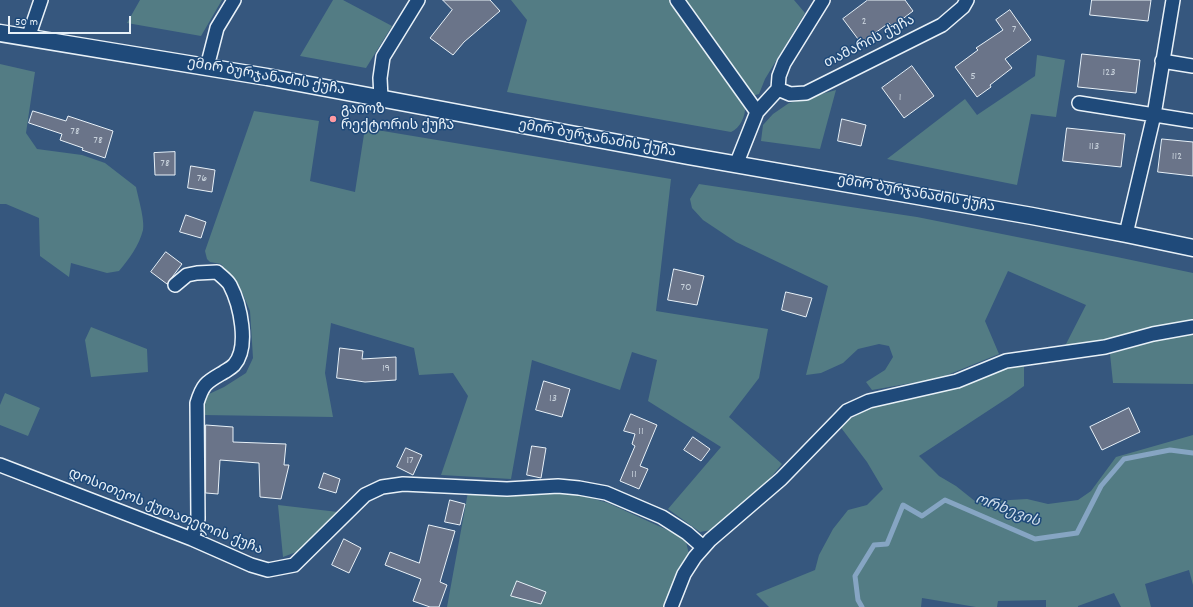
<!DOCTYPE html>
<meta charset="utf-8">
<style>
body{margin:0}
#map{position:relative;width:1193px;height:607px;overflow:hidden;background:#36577e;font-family:Dekko,sans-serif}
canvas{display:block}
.scale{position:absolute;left:8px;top:16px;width:123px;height:18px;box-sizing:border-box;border:2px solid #e8f1f8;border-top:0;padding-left:5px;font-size:12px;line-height:14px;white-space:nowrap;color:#e8f1f8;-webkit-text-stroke:3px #1f4a7a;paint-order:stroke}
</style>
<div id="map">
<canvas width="1193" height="607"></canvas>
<div class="scale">50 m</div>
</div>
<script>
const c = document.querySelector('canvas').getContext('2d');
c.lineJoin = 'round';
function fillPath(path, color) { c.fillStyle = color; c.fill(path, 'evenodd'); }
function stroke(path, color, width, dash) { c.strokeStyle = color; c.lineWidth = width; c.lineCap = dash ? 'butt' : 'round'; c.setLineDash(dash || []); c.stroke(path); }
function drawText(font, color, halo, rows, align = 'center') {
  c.font = font + ' Dekko,"Noto Sans Georgian",sans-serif'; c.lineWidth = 3; c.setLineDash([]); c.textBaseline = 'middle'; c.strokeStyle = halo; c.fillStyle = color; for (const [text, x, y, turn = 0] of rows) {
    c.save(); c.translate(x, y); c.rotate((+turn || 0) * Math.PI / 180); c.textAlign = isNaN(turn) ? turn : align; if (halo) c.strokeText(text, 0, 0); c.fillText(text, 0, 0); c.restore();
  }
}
const green = new Path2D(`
 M 140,0 L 222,0 L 201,36 L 127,23 Z
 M 333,0 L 343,0 L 392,26 L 366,68 L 300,56 Z
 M 511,0 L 670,0 L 745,106 C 746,116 740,128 731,132 L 507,92 L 527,20 Z
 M 682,0 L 794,0 L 805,13 L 765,79 L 759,94 L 752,96 Z
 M 1037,55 L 1065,60 L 1056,117 L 1031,114 L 1017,185 L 887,159 L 965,99 L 977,115 L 1035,76 Z
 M 0,64 L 35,72 L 26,133 L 37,149 L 82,155 L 105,163 L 136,187 C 138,197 145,220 143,230 C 139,246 129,259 119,271 L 107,273 L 71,263 L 69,277 L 40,256 L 39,218 L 6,204 L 0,204 Z
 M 836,90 L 820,149 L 761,141 L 763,125 L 773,114 L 789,103 Z
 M 254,111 L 319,121 L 310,181 L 355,192 L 365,128 L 671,179 L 656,311 L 768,329 L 759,378 L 729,417 L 782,464 L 766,483 L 711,530 L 700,532 L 668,509 L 721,447 L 648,401 L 657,360 L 632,352 L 620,390 L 532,360 L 511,479 L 441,475 L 468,396 L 453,373 L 419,375 L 414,348 L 331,323 L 325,373 L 333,417 L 203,415 L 204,400 L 209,394 L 224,387 L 246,373 L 253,358 L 250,311 L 241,290 L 221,264 L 210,262 L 207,259 L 205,251 Z
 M 699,184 L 917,217 L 1117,257 L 1193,273 L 1193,320 L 1183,321 L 1107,341 L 1065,346 L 1086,305 L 1008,271 L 985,321 L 999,354 L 940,378 L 872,390 L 866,382 L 885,370 L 893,357 L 889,346 L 879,344 L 858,349 L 843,363 L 821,373 L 806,375 L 828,286 L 736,242 L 703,220 L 692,208 L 690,199 Z
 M 91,327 L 147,349 L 148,372 L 91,377 L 85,340 Z
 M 1193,333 L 1193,384 L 1113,383 L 1110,354 L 1176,335 Z
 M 1024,364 L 1024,386 L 1009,397 L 919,456 L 939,476 L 956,486 L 976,502 L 1027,499 L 1048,504 L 1078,500 L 1091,491 L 1116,457 L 1193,435 L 1193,585 L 1189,570 L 1145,584 L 1151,607 L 1121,607 L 1114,593 L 1078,606 L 1078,607 L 1046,607 L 1046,600 L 998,601 L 997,607 L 976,607 L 922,598 L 921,607 L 769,607 L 756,594 L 815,570 L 819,555 L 833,529 L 848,510 L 867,505 L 883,489 L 867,462 L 839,425 L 873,406 L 958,388 L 1010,366 Z
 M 5,393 L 40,408 L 28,436 L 0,425 L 0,405 Z
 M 468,492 L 571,492 L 608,503 L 674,533 L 686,542 L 689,554 L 665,607 L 447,607 Z
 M 278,505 L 338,512 L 299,551 L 283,557 Z`);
const stream = new Path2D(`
 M 862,607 L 858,600 L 855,576 L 874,545 L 887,544 L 903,505 L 922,516 L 945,500 L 1035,539 L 1077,533 L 1101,486 L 1124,459 L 1170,450 L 1193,453`);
const building = new Path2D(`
 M 443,0 L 490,0 L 500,11 L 464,42 L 453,55 L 430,38 L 452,10 Z
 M 868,0 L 905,0 L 913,11 L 892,27 L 889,23 L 861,43 L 843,19 Z
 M 1092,0 L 1151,0 L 1148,21 L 1090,15 Z
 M 1010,10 L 1031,40 L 1005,59 L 1012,68 L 990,85 L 991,87 L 977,97 L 955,67 L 978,50 L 976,48 L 1003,30 L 996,20 Z
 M 1082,54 L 1140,60 L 1136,93 L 1078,87 Z
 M 912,66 L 934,96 L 904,118 L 882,88 Z
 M 33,111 L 66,121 L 68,116 L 113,131 L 105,158 L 82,150 L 83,148 L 60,140 L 62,134 L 29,123 Z
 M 842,119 L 866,125 L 861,146 L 838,141 Z
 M 1067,128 L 1125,134 L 1121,167 L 1063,161 Z
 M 1162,139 L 1193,142 L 1193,176 L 1158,172 Z
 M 175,152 L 175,175 L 155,175 L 154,153 Z
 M 191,166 L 215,170 L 212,192 L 188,188 Z
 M 186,215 L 206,222 L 201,238 L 180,232 Z
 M 166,252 L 182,264 L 167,284 L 151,272 Z
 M 674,269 L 704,276 L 697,305 L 668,300 Z
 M 786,292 L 812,298 L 806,317 L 782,310 Z
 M 340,348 L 363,351 L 362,359 L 396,357 L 396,380 L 365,382 L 337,378 Z
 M 544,381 L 570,389 L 562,417 L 536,410 Z
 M 1129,408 L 1140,432 L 1102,450 L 1090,427 Z
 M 631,414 L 657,425 L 640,466 L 648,469 L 639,489 L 620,481 L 635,446 L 632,444 L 635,434 L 624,431 Z
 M 206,425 L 233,427 L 233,442 L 286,444 L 284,465 L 289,465 L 281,499 L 260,497 L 259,463 L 220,460 L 218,494 L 206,493 Z
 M 693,437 L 710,449 L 701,461 L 684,450 Z
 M 532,446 L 546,448 L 541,478 L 527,475 Z
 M 406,448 L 422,455 L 413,475 L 397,467 Z
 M 324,473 L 340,479 L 336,493 L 319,488 Z
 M 450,500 L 465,504 L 460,525 L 445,522 Z
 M 429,525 L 455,531 L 440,582 L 447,585 L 439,607 L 430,607 L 413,601 L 421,579 L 385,565 L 390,552 L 419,563 Z
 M 344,539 L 361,548 L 349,573 L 332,565 Z
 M 517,581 L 546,592 L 541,604 L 511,596 Z`);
const minor = new Path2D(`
 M 677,0 L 757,112
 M 28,38 L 41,0
 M 1162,61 L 1193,66
 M 207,67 L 217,28 L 234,0
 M 778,89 L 790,94 L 806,93 L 942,25 L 963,7 L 967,0
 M 381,98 L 380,78 L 383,57 L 418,0
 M 1079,103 L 1193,121
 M 736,165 L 757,112 L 778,89 L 779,76 L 784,63 L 823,0
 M 1126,234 L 1154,115 L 1173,0
 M 175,285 L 187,275 L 197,273 L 217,272 C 221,276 227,280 230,285 C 240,304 250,347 234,365 C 231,368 227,370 224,372 C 207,382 203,383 197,403 L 198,519 L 192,539
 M 0,465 L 192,539 L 251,565 L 268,570 L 294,565 L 365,495 L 382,487 L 403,484 L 507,489 L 558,486 L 579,488 L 606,493 L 662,517 L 687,533 L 703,547
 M 671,607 L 684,574 L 695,557 L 710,540 L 781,479 L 847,411 L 869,401 L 957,381 L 1006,361 L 1105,347 L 1153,334 L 1193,327`);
const tertiary = new Path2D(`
 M 0,33 L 267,77 L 688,156 L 1032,216 L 1126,234 L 1193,248`);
const markers = [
 [333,119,4,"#ff9aa2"]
];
const numberNames = [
 ["2",864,22],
 ["7",1014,30],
 ["123",1109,73],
 ["5",973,77],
 ["1",900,98],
 ["78",75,132],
 ["78",98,141],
 ["113",1094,147],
 ["112",1177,157],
 ["78",165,164],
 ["76",202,179],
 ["70",686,288],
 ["19",386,369],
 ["13",553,399],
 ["11",641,432],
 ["17",410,461],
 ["11",634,475]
];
const streetNames = [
 ["თამარის ქუჩა",870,43,-27],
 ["ემირ ბურჯანაძის ქუჩა",266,78,10],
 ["ემირ ბურჯანაძის ქუჩა",597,140,10],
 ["ემირ ბურჯანაძის ქუჩა",916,195,10],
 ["დოსითეოს ქუთათელის ქუჩა",165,513,22]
];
const poiNames = [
 ["გაიოზ",341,111],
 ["რექტორის ქუჩა",341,127]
];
const waterNames = [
 ["ორხევის",1007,512,21]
];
fillPath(green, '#537c84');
stroke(stream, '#86a5c3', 5);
fillPath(building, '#6a7489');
stroke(building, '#e8f1f8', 1);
stroke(minor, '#e8f1f8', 16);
stroke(tertiary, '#e8f1f8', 19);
stroke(minor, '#1f4a7a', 13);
stroke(tertiary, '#1f4a7a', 16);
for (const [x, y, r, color] of markers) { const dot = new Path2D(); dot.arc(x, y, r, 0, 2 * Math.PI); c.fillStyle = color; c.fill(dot); stroke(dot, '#1f4a7a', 1.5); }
drawText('12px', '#c8d2dc', null, numberNames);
drawText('14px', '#e8f1f8', '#1f4a7a', streetNames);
drawText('14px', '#e8f1f8', '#1f4a7a', poiNames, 'left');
drawText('italic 15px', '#cfdeeb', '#1f4a7a', waterNames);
</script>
